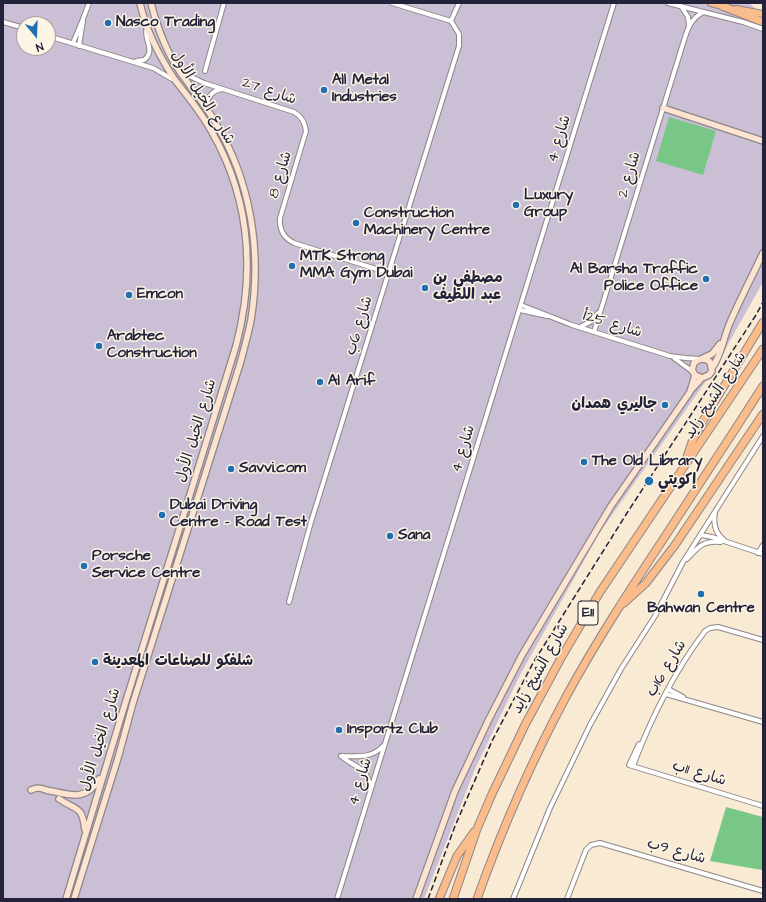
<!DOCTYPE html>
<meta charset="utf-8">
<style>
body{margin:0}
#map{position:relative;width:766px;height:902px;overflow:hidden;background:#f9ead4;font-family:"Architects Daughter",sans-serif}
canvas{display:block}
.frame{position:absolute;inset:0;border:4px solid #22223b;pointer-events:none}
.north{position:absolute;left:16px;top:16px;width:40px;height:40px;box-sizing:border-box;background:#fcf5e5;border:1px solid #a5a1a1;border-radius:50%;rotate:161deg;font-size:11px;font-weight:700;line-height:16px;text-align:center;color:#22223b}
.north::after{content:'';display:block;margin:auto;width:14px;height:18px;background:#1f6fb2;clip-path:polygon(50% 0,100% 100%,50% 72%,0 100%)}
</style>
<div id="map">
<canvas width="766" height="902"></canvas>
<div class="frame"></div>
<div class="north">N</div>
</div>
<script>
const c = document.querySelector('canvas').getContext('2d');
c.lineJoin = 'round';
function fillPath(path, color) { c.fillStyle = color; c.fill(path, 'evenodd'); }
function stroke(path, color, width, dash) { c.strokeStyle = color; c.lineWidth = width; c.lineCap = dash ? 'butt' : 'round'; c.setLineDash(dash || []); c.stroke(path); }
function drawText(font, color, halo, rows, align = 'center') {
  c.font = font + ' "Architects Daughter","Playpen Sans Arabic",sans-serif'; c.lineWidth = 3; c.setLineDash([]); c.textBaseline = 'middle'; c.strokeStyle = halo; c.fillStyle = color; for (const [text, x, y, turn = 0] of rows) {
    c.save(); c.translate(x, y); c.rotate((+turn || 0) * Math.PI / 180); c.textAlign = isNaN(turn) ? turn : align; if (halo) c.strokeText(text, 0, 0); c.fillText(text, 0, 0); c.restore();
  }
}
const industrial = new Path2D(`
 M 3,3 L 749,3 L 763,15 L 763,282 L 713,371 L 600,532 L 520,675 L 475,769 L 424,899 L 3,899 ZM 24,24 L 48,24 L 48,48 L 24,48 Z`);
const green = new Path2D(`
 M 669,117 L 716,131 L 703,175 L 656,161 Z
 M 726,807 L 763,817 L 763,866 L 762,870 L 710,861 Z`);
const street = new Path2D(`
 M 668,3 L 743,22 L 763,29
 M 681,6 L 688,17 L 689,25
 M 451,21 L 459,3
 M 3,22 L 24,28
 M 48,36 L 153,68 L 172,79
 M 73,43 L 83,19 L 89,3
 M 79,46 L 83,21
 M 136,61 L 144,60 C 157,50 142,39 147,27
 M 205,71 L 224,3
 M 181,72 L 204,83 L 294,112 C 301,116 305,122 306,131 L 280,218 C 279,230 284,238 294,243 L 389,273
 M 208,110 C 205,99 211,91 222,89
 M 521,305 L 572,325 L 670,356 L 686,358 L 700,359
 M 520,310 L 547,316
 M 580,327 L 590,322 L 598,313
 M 594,332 L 681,50 C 686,35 688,19 704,12
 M 674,358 L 693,372
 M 715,513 C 713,524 715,533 724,540
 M 701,535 L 712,537 L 763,554
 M 758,553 L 763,545
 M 687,559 C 698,547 703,540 721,542
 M 289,602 L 311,522 L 459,46 L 459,34 L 451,21 L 392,3
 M 668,689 L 683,697
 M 666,694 L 763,722
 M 639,744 L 629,765 L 763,806
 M 341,756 C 357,756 371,759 383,746
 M 341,756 C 357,770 366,764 371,789
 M 633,766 C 651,718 674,672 705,631 L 710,628 L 718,627 L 763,640
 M 337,899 L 614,3
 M 513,899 L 550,808 L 590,725 L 621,669 L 655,616 L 683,562 L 763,436
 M 567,899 L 586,850 L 591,845 L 600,843 L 763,891`);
const secondary = new Path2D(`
 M 663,108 L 763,141
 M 701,359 L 712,354 L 720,344
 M 712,368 C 721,356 723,340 729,325 C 739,301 752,277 763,253
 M 691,390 L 702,378 L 709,375 L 712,371 L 710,362 C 705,358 699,358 694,363 L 692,370 L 695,375 L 702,378
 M 31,790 C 37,787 41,788 46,790 C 69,794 85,803 99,779
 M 59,799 C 77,811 82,805 85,830
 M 66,899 L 121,717 L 236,346 C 257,267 249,189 204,119 C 195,105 185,93 175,80 C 159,56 146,31 140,3
 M 74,899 L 118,758 L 133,703 L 240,364 C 244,349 248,335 251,320 C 262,252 251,181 215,122 C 205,104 192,89 180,72 C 166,51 157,27 151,3
 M 416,899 L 455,791 L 489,719 L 522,655 L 611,506 L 690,392 L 695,375`);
const primary = new Path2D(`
 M 711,3 L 727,7
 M 736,9 L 763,14`);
const highway = new Path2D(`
 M 722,6 L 763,22
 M 685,463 L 692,442 L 701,424 L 763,322
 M 624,603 L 646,583 L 675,545 L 763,414
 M 439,899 L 457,856 L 474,832
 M 453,899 L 477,829 L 492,794 L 525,725 L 561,658 L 600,592 L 763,349
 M 477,899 C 502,829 532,760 567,695 C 597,640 631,588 666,535 C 698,486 731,436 763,386`);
const rail = new Path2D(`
 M 428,899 L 455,826 L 492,741 L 533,663 L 627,513 L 756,315 L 763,302`);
const markers = [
 [108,23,4,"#1f6fb2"],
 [324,90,4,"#1f6fb2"],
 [516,205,4,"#1f6fb2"],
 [356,223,4,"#1f6fb2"],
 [292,266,4,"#1f6fb2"],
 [706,279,4,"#1f6fb2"],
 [425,288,4,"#1f6fb2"],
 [129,295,4,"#1f6fb2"],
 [99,346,4,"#1f6fb2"],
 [320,382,4,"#1f6fb2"],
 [665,405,4,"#1f6fb2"],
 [584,462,4,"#1f6fb2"],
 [231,469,4,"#1f6fb2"],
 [649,481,5,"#1f6fb2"],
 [162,515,4,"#1f6fb2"],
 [390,536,4,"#1f6fb2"],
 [84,566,4,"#1f6fb2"],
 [701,594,4,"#1f6fb2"],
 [95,662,4,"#1f6fb2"],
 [339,730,4,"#1f6fb2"]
];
const shields = [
 [588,613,20]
];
const shieldNames = [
 ["E11",588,613]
];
const poiNames = [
 ["Nasco Trading",116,23],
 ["All Metal",332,81],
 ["Industries",332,98],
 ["Luxury",524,196],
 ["Group",524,213],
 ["Construction",364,214],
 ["Machinery Centre",364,231],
 ["MTK Strong",300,257],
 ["MMA Gym Dubai",300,274],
 ["Al Barsha Traffic",698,270,"right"],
 ["Police Office",698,287,"right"],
 ["مصطفي بن",433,279],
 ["عبد اللطيف",433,296],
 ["Emcon",137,295],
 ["Arabtec",107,337],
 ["Construction",107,354],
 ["Al Arif",328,382],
 ["جاليري همدان",657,405,"right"],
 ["The Old Library",592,462],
 ["Savvi.com",239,469],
 ["إكويتي",658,481],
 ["Dubai Driving",170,506],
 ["Centre - Road Test",170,523],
 ["Sana",398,536],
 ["Porsche",92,557],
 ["Service Centre",92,574],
 ["Bahwan Centre",701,609,"center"],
 ["شلفكو للصناعات المعدينة",103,662],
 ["Insportz Club",347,730]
];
const streetNames = [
 ["شارع 27",269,92,19],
 ["شارع الخيل الأول",202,98,58],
 ["شارع 4",560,139,-73],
 ["شارع 8",281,175,-73],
 ["شارع 2",630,175,-73],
 ["شارع 25أ",612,325,17],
 ["شارع 6ب",360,326,-73],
 ["شارع الشيخ زايد",716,396,-57],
 ["شارع الخيل الأول",197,431,-73],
 ["شارع 4",464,449,-73],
 ["شارع الشيخ زايد",541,669,-61],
 ["شارع 16ب",667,669,-59],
 ["شارع الخيل الأول",101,740,-73],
 ["شارع 11ب",699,774,17],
 ["شارع 4",361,782,-73],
 ["شارع 9ب",676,852,16]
];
fillPath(industrial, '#cbbfd5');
fillPath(green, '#79c787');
stroke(street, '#8e8688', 6);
stroke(secondary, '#8e8688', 8);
stroke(primary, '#8e8688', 8);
stroke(highway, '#8e8688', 9);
stroke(street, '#fff', 4);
stroke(secondary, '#fde4d1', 5.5);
stroke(primary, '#fabc8b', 6);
stroke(highway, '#fabc8b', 7);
stroke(rail, '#22223b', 1.5, [6, 3]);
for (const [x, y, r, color] of markers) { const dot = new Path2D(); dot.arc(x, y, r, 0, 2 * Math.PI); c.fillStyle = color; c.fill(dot); stroke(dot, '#fcf5e5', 1.5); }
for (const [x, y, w] of shields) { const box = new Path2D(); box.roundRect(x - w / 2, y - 12, w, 24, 3); c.fillStyle = '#fcf5e5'; c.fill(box); stroke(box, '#22223b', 1); }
drawText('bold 14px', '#22223b', null, shieldNames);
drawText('bold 15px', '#22223b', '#fcf5e5', poiNames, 'left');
drawText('15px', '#22223b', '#fcf5e5', streetNames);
</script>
